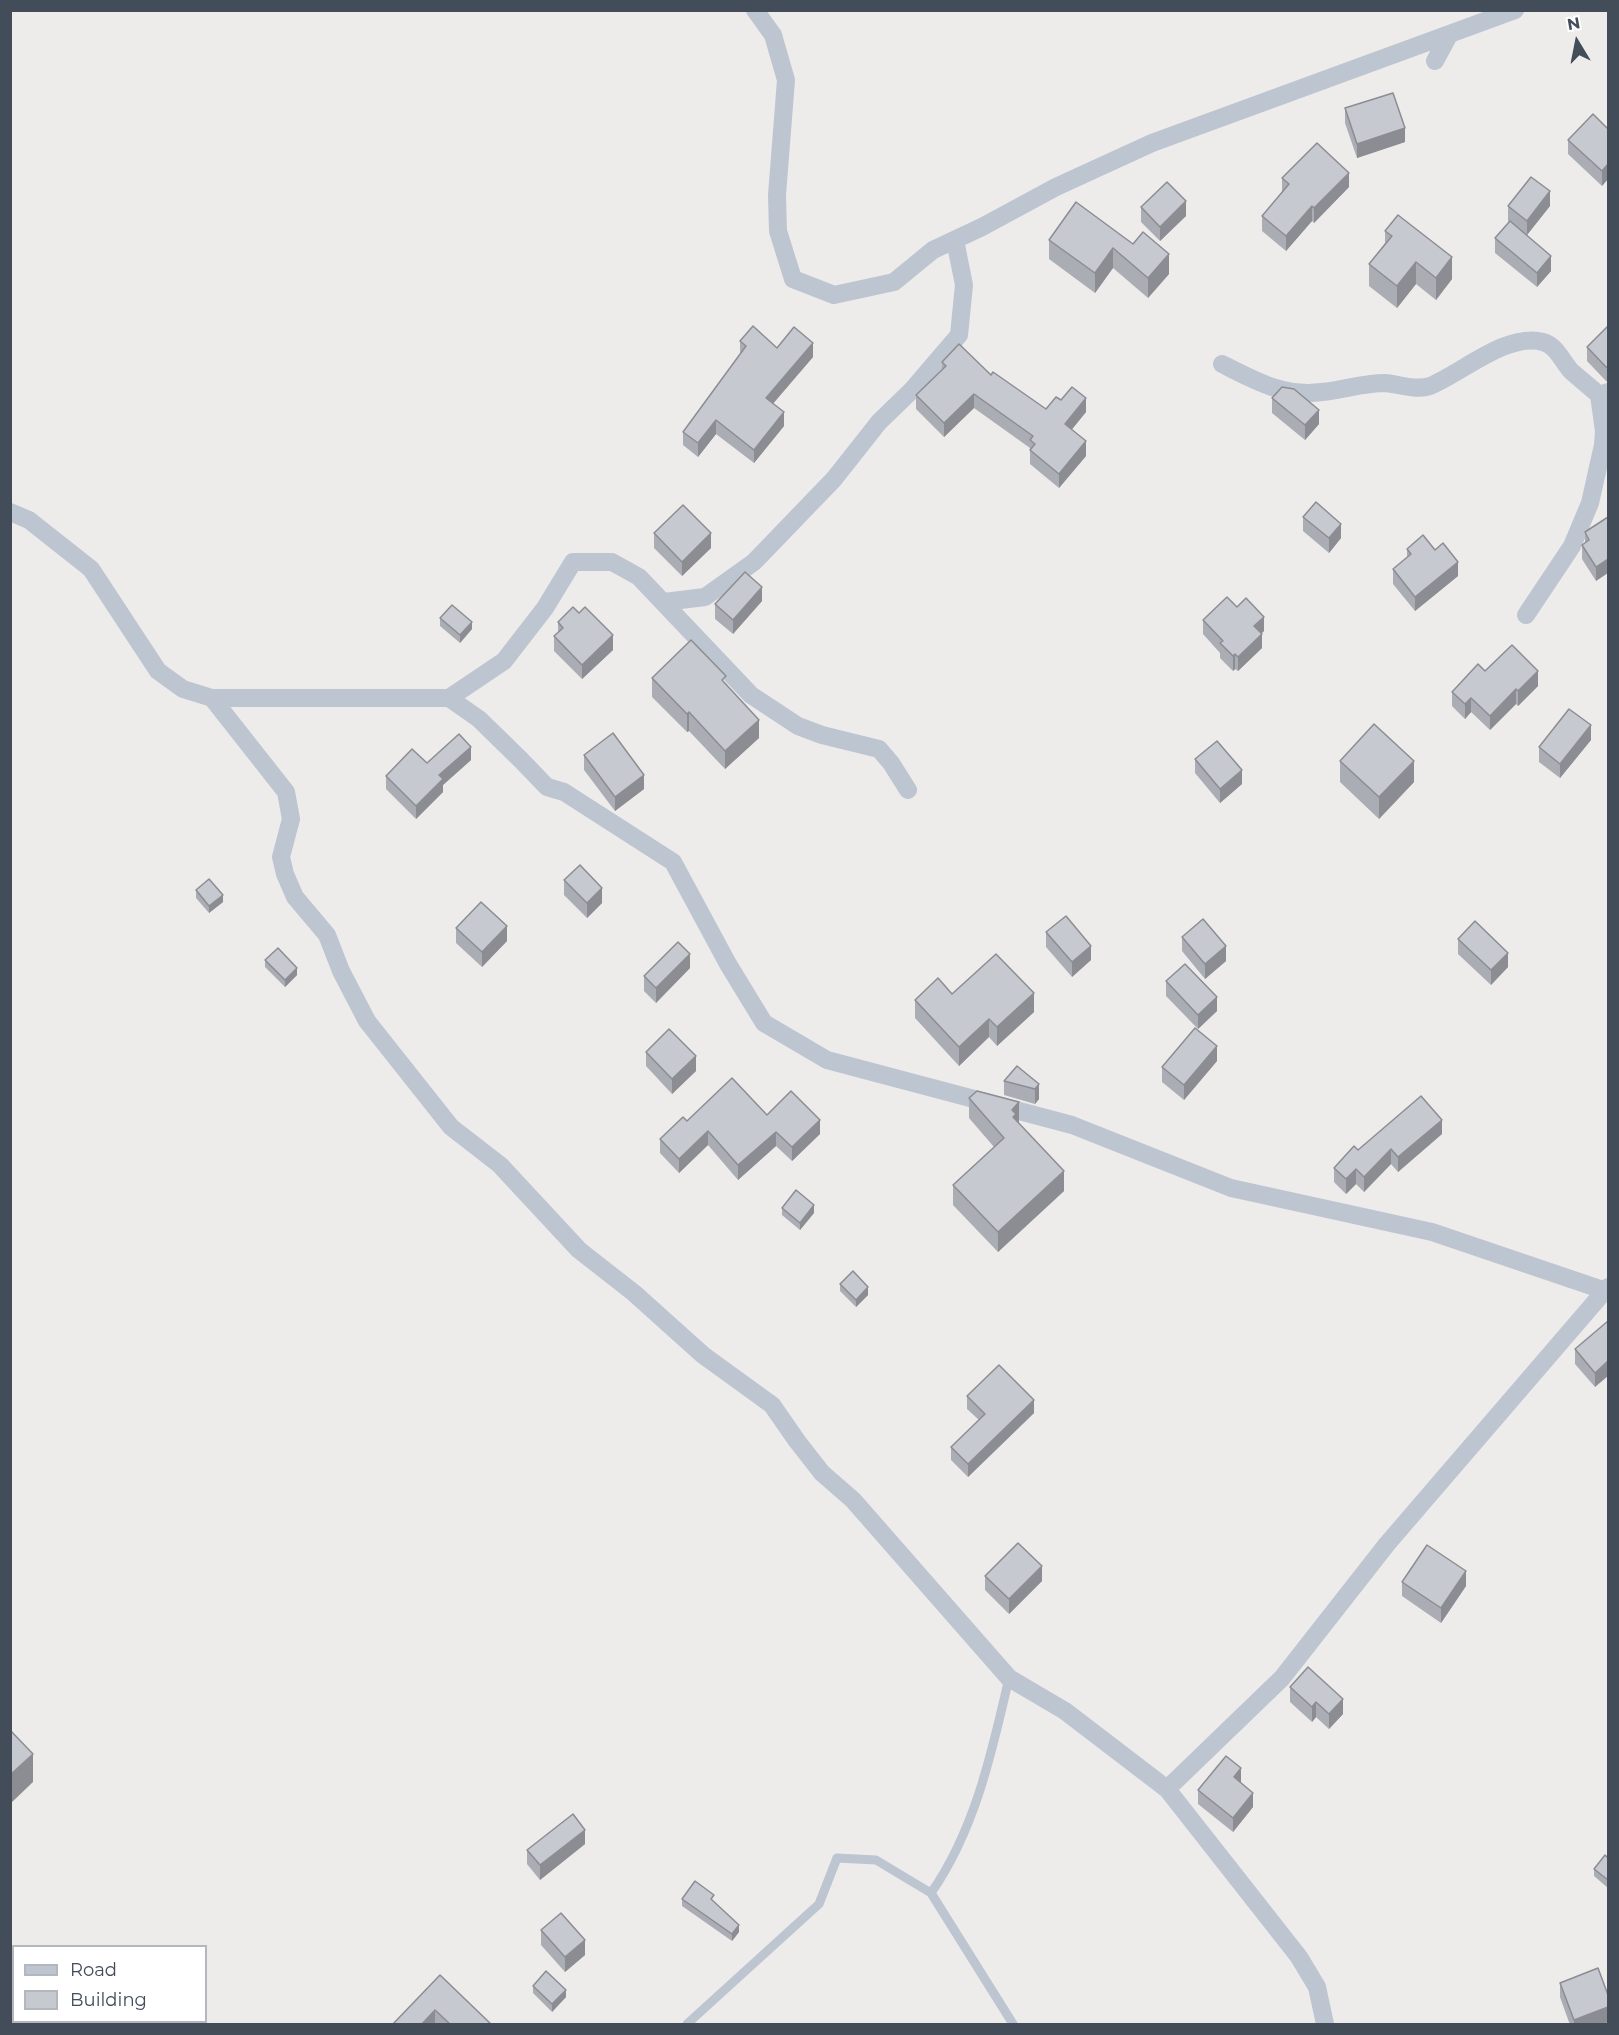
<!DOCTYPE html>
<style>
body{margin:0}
#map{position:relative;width:1619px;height:2035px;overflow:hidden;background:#eeebeb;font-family:Montserrat,sans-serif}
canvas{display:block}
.frame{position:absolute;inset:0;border:12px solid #434c59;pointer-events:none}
.legend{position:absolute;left:12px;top:1945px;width:195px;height:78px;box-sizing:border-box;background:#fff;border:2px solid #b4b7bd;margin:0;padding:8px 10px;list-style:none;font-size:18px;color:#434c59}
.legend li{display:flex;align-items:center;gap:12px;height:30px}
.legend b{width:30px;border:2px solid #b4b7bd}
.north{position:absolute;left:1547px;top:12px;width:60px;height:60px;-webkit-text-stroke:4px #fff;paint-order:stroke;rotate:350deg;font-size:16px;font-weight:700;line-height:24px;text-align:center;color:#434c59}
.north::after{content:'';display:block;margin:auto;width:21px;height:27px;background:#434c59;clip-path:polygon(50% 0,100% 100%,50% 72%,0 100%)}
</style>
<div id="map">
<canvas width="1619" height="2035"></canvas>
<div class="frame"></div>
<ul class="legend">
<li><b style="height:8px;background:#bdc5d1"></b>Road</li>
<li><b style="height:16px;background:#c7c9d1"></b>Building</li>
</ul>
<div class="north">N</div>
</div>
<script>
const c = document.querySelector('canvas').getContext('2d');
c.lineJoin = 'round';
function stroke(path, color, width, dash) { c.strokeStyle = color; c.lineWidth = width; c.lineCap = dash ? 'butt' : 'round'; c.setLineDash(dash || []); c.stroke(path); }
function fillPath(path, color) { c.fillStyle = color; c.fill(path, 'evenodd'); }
const service = new Path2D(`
 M 931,1893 C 975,1830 992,1752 1009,1678
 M 687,2024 L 819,1904 L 837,1858 L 876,1860 L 931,1893 L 1013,2024`);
const minor = new Path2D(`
 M 755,10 L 773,35 L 786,80 L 777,195 L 778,231 L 793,279 L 834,295 L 894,282 L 933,250 L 982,227 L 1056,187 L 1152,143 L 1515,10
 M 1435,61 L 1449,35
 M 1222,364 C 1256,381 1283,397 1322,392 C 1343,390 1363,383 1385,383 C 1399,384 1416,391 1430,386 C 1462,373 1507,332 1543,342 C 1557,346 1562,361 1571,371 C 1580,379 1590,387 1599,395 L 1608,392
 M 10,512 L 29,520 L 91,569 L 158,671 L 183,689 L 212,698 L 449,698 L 504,661 L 545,608 L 573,562 L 612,562 L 639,577 L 751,695 L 798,726 L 822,735 L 879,749 L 891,763 L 908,790
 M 664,602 L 705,597 L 754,562 L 834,479 L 879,422 L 911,391 L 959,335 L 964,285 L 955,240
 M 1526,615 L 1572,546 L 1590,503 L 1603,445 L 1604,431 L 1599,395
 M 212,698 L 286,792 L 291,819 L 281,857 L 285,874 L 295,897 L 327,935 L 341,971 L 367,1021 L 451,1127 L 500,1165 L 579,1250 L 634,1293 L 703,1355 L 772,1405 L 797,1441 L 822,1473 L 853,1500 L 1009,1678 L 1065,1711 L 1167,1789 L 1299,1957 L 1317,1987 L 1325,2024
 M 449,698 L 479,719 L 521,760 L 547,787 L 564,792 L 673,862 L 728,964 L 764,1023 L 827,1060 L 1072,1125 L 1231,1188 L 1432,1232 L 1606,1291
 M 1167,1789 L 1282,1678 L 1387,1544 L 1608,1287`);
const wall = new Path2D(`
 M 1345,108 L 1405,142 L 1357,158 L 1345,123 Z
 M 1608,129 L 1608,179 L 1602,186 L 1568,154 L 1568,140 Z
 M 1282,178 L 1349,187 L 1314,223 L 1312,221 L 1286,251 L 1262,231 L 1262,216 L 1282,192 Z
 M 1076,202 L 1169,274 L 1148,298 L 1113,268 L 1095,293 L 1049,259 L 1049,240 Z
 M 1508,206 L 1550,206 L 1527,235 L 1551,271 L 1537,287 L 1495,253 L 1495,238 L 1509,222 L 1508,221 Z
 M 1141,207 L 1186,216 L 1160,241 L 1141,222 Z
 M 1385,231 L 1452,279 L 1436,300 L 1416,284 L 1397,308 L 1369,286 L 1369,264 L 1385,243 Z
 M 1608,326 L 1608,382 L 1606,381 L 1587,361 L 1587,347 Z
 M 740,341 L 777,348 L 813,357 L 773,403 L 784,426 L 754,463 L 716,434 L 698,457 L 683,445 L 683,432 L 740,355 Z
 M 942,362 L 991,375 L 1046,409 L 1061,400 L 1086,412 L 1071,430 L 1086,456 L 1059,488 L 1030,464 L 1030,448 L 974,408 L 944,437 L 916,409 L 916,395 L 942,371 Z
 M 1272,398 L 1319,424 L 1305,440 L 1272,413 Z
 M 1303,517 L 1341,538 L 1329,553 L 1303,531 Z
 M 1608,517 L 1596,581 L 1582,559 L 1582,545 L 1585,543 L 1585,532 Z
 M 654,533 L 711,548 L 682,576 L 654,548 Z
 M 1407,549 L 1435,550 L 1458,576 L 1415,611 L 1393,584 L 1393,569 L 1407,558 Z
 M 762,601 L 733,634 L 715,619 L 715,604 Z
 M 1237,607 L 1264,631 L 1262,633 L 1262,648 L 1238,671 L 1235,669 L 1233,671 L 1220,658 L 1220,653 L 1203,634 L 1203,620 Z
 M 440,618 L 472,629 L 460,643 L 440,626 Z
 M 558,622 L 613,650 L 582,679 L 554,651 L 554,636 L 558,633 Z
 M 1485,671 L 1538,686 L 1518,706 L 1516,704 L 1490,730 L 1471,712 L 1465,719 L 1452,706 L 1452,692 Z
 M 652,678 L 726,683 L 759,738 L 725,769 L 689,731 L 687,732 L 652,697 Z
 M 1591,740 L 1560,778 L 1539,762 L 1539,747 Z
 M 584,755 L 644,789 L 615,811 L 584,770 Z
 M 1195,759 L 1242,784 L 1220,803 L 1195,773 Z
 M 471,760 L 443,785 L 443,792 L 416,819 L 386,789 L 386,776 L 427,763 Z
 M 1340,761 L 1414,782 L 1379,819 L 1340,782 Z
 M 564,880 L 602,903 L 587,918 L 564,895 Z
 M 196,890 L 223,902 L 209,913 L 196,898 Z
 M 456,928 L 507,941 L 482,967 L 456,943 Z
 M 1046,932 L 1091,960 L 1072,977 L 1046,947 Z
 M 1182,937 L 1226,961 L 1205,979 L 1182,951 Z
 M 1458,939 L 1508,967 L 1491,985 L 1458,954 Z
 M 265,960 L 297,975 L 285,987 L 265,967 Z
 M 690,968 L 656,1003 L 644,991 L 644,976 Z
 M 1166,981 L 1217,1011 L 1198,1029 L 1166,996 Z
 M 952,994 L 1034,1012 L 997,1046 L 989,1037 L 959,1066 L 915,1018 L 915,1000 Z
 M 646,1052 L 696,1071 L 672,1094 L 646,1066 Z
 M 1217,1061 L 1184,1100 L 1162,1082 L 1162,1067 Z
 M 1004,1081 L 1039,1084 L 1039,1099 L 1035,1104 L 1004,1095 Z
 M 969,1098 L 1019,1122 L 1018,1123 L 1064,1191 L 998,1252 L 953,1205 L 953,1185 L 994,1147 L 969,1118 Z
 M 767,1115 L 820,1134 L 792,1161 L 776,1146 L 738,1180 L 708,1145 L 679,1173 L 660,1153 L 660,1139 L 687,1121 Z
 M 1442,1134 L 1398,1172 L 1391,1164 L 1364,1192 L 1356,1184 L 1346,1194 L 1334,1182 L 1334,1168 L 1358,1150 Z
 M 782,1208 L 814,1213 L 800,1230 L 782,1215 Z
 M 840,1284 L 868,1295 L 856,1307 L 840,1291 Z
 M 1608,1321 L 1595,1387 L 1575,1364 L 1575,1349 Z
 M 967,1396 L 1034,1413 L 968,1477 L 951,1460 L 951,1447 L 979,1420 L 967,1409 Z
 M 985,1576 L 1042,1581 L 1009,1614 L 985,1590 Z
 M 1402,1582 L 1466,1586 L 1441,1623 L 1402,1596 Z
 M 1290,1687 L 1343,1714 L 1329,1729 L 1316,1717 L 1312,1722 L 1290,1702 Z
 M 1241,1783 L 1253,1807 L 1233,1832 L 1198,1804 L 1198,1790 Z
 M 585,1844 L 540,1880 L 527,1864 L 527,1850 Z
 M 1608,1858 L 1608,1888 L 1594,1876 L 1594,1869 Z
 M 682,1899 L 714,1902 L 739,1932 L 732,1941 L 682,1906 Z
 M 541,1930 L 585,1955 L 565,1972 L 541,1945 Z
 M 440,1975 L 492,2025 L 392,2025 Z
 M 1560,1983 L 1608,2022 L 1600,2025 L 1570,2025 L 1560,1997 Z
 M 533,1986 L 566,1997 L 552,2012 L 533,1993 Z`);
const shadedWall = new Path2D(`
 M 1405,128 L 1405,142 L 1357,158 L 1357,144 Z
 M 1608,164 L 1608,179 L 1602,186 L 1602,171 Z
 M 1349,173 L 1349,187 L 1314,223 L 1314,208 Z
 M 1550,191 L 1550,206 L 1527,235 L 1527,221 Z
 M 1186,201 L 1186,216 L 1160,241 L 1160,227 Z
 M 1312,206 L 1312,221 L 1286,251 L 1286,236 Z
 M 1113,248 L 1113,268 L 1095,293 L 1095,273 Z
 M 1169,254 L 1169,274 L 1148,298 L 1148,278 Z
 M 1551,256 L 1551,271 L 1537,287 L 1537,273 Z
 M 1452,257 L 1452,279 L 1436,300 L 1436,278 Z
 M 1416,262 L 1416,284 L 1397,308 L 1397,286 Z
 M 813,343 L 813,357 L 766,412 L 766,398 Z
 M 974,394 L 974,408 L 944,437 L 944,423 Z
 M 1086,398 L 1086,412 L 1065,438 L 1065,424 Z
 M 1319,410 L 1319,424 L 1305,440 L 1305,425 Z
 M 784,412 L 784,426 L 754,463 L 754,450 Z
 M 716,420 L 716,434 L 698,457 L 698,443 Z
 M 1086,441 L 1086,456 L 1059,488 L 1059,474 Z
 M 1341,524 L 1341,538 L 1329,553 L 1329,538 Z
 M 711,533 L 711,548 L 682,576 L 682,562 Z
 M 1608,559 L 1608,573 L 1596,581 L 1596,567 Z
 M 1458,562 L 1458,576 L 1415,611 L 1415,597 Z
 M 762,587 L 762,601 L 733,634 L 733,620 Z
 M 1264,617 L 1264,631 L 1254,640 L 1254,626 Z
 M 472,622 L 472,629 L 460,643 L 460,635 Z
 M 1262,634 L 1262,648 L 1238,671 L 1238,657 Z
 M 613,635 L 613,650 L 582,679 L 582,665 Z
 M 1235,654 L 1235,669 L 1233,671 L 1233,656 Z
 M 1538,671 L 1538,686 L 1518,706 L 1518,691 Z
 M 1516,689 L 1516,704 L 1490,730 L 1490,716 Z
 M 1471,698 L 1471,712 L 1465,719 L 1465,704 Z
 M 689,712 L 689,731 L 687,732 L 687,714 Z
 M 759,720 L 759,738 L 725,769 L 725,751 Z
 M 1591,725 L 1591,740 L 1560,778 L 1560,764 Z
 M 471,747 L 471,760 L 443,785 L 443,792 L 416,819 L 416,806 L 439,775 Z
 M 1414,761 L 1414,782 L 1379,819 L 1379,797 Z
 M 1242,770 L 1242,784 L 1220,803 L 1220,789 Z
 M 644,775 L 644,789 L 615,811 L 615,797 Z
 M 602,888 L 602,903 L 587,918 L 587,903 Z
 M 223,895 L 223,902 L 209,913 L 209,906 Z
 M 507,926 L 507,941 L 482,967 L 482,952 Z
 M 1091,946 L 1091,960 L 1072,977 L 1072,962 Z
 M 1226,946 L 1226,961 L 1205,979 L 1205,964 Z
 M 1508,953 L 1508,967 L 1491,985 L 1491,970 Z
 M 690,954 L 690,968 L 656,1003 L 656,988 Z
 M 297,968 L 297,975 L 285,987 L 285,980 Z
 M 1034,993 L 1034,1012 L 997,1046 L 997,1027 Z
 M 1217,997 L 1217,1011 L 1198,1029 L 1198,1015 Z
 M 989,1019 L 989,1037 L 959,1066 L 959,1047 Z
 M 1217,1046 L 1217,1061 L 1184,1100 L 1184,1085 Z
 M 696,1056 L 696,1071 L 672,1094 L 672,1079 Z
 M 1039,1084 L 1039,1099 L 1035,1104 L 1035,1089 Z
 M 1019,1102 L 1019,1122 L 1016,1125 L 1013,1138 L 1012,1110 Z
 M 820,1120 L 820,1134 L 792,1161 L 792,1147 Z
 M 1442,1120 L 1442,1134 L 1398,1172 L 1398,1157 Z
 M 708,1131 L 708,1145 L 679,1173 L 679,1159 Z
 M 776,1132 L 776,1146 L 738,1180 L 738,1165 Z
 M 1391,1149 L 1391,1164 L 1364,1192 L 1364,1177 Z
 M 1356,1169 L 1356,1184 L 1346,1194 L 1346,1179 Z
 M 1064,1171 L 1064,1191 L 998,1252 L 998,1232 Z
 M 814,1205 L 814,1213 L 800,1230 L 800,1223 Z
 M 868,1287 L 868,1295 L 856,1307 L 856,1300 Z
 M 1608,1361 L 1608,1376 L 1595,1387 L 1595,1373 Z
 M 1034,1400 L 1034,1413 L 968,1477 L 968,1464 Z
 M 1042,1566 L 1042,1581 L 1009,1614 L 1009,1599 Z
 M 1466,1571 L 1466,1586 L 1441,1623 L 1441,1608 Z
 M 1343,1699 L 1343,1714 L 1329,1729 L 1329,1714 Z
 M 1316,1702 L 1316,1717 L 1312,1722 L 1312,1707 Z
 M 33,1754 L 33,1782 L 10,1804 L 10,1775 Z
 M 1241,1768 L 1241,1783 L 1234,1777 Z
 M 1253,1793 L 1253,1807 L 1233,1832 L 1233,1818 Z
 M 585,1830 L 585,1844 L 540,1880 L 540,1865 Z
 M 739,1925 L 739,1932 L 732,1941 L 732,1934 Z
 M 585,1940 L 585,1955 L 565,1972 L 565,1957 Z
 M 566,1990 L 566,1997 L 552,2012 L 552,2004 Z
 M 1608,2007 L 1608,2022 L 1600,2025 L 1574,2025 L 1574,2020 Z
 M 435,2010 L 435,2025 L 421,2025 Z`);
const building = new Path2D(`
 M 1393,93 L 1405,128 L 1357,144 L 1345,108 Z
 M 1593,114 L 1608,129 L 1608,164 L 1602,171 L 1568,140 Z
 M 1317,143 L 1349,173 L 1314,208 L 1312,206 L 1286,236 L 1262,216 L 1289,184 L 1282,178 Z
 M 1531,177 L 1550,191 L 1527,221 L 1508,206 Z
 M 1167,182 L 1186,201 L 1160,227 L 1141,207 Z
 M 1076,202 L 1133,244 L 1143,232 L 1169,254 L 1148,278 L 1113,248 L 1095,273 L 1049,240 Z
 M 1398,215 L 1452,257 L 1436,278 L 1416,262 L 1397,286 L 1369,264 L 1392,236 L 1385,231 Z
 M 1510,221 L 1551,256 L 1537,273 L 1495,238 Z
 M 753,326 L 777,348 L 794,327 L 813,343 L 766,398 L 784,412 L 754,450 L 716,420 L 698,443 L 683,432 L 746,346 L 740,341 Z
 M 1608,326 L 1608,367 L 1606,367 L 1587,347 Z
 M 959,344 L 991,375 L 993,372 L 1046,409 L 1056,397 L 1061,400 L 1072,387 L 1086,398 L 1065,424 L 1086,441 L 1059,474 L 1030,450 L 1035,444 L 1030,440 L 1033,436 L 974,394 L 944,423 L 916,395 L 946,366 L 942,362 Z
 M 1282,387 L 1294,389 L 1319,410 L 1305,425 L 1272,398 Z
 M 1316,502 L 1341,524 L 1329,538 L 1303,517 Z
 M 683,505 L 711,533 L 682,562 L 654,533 Z
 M 1608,517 L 1608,559 L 1596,567 L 1582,545 L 1589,540 L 1585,532 Z
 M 1423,535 L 1435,550 L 1443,543 L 1458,562 L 1415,597 L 1393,569 L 1411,554 L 1407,549 Z
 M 745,572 L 762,587 L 733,620 L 715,604 Z
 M 1227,597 L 1237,607 L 1246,598 L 1264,617 L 1254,626 L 1262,634 L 1238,657 L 1235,654 L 1233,656 L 1220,643 L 1223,641 L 1203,620 Z
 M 452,605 L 472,622 L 460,635 L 440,618 Z
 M 573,607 L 579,613 L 585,607 L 613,635 L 582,665 L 554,636 L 563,628 L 558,622 Z
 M 691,640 L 726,676 L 722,680 L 759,720 L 725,751 L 689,712 L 687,714 L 652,678 Z
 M 1512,645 L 1538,671 L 1518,691 L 1516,689 L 1490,716 L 1471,698 L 1465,704 L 1452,692 L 1478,664 L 1485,671 Z
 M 1569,709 L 1591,725 L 1560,764 L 1539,747 Z
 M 1374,724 L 1414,761 L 1379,797 L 1340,761 Z
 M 613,733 L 644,775 L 615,797 L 584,755 Z
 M 459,734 L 471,747 L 439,775 L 443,779 L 416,806 L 386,776 L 412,749 L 427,763 Z
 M 1217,741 L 1242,770 L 1220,789 L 1195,759 Z
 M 580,865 L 602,888 L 587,903 L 564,880 Z
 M 209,879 L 223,895 L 209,906 L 196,890 Z
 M 481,902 L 507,926 L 482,952 L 456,928 Z
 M 1066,916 L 1091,946 L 1072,962 L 1046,932 Z
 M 1203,919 L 1226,946 L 1205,964 L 1182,937 Z
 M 1475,921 L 1508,953 L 1491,970 L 1458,939 Z
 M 678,942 L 690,954 L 656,988 L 644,976 Z
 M 278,948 L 297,968 L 285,980 L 265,960 Z
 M 996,954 L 1034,993 L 997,1027 L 989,1019 L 959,1047 L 915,1000 L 938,978 L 952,994 Z
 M 1185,964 L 1217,997 L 1198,1015 L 1166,981 Z
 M 1195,1028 L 1217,1046 L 1184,1085 L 1162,1067 Z
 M 669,1029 L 696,1056 L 672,1079 L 646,1052 Z
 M 1017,1066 L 1039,1084 L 1035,1089 L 1004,1081 Z
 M 732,1078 L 767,1115 L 791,1091 L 820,1120 L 792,1147 L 776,1132 L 738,1165 L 708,1131 L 679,1159 L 660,1139 L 683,1117 L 687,1121 Z
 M 977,1091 L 1019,1102 L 1012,1110 L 1016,1114 L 1013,1117 L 1064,1171 L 998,1232 L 953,1185 L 1004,1138 L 969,1098 Z
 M 1421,1096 L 1442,1120 L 1398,1157 L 1391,1149 L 1364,1177 L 1356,1169 L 1346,1179 L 1334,1168 L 1354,1146 L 1358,1150 Z
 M 796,1190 L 814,1205 L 800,1223 L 782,1208 Z
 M 853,1271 L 868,1287 L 856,1300 L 840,1284 Z
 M 1608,1321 L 1608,1361 L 1595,1373 L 1575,1349 Z
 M 999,1365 L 1034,1400 L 968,1464 L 951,1447 L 985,1414 L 967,1396 Z
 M 1018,1543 L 1042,1566 L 1009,1599 L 985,1576 Z
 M 1427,1545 L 1466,1571 L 1441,1608 L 1402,1582 Z
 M 1308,1667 L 1343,1699 L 1329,1714 L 1316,1702 L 1312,1707 L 1290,1687 Z
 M 10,1730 L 33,1754 L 10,1775 Z
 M 1226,1756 L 1241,1768 L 1234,1777 L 1253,1793 L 1233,1818 L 1198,1790 Z
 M 573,1814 L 585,1830 L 540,1865 L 527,1850 Z
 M 1605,1855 L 1608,1858 L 1608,1880 L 1594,1869 Z
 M 695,1881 L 714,1895 L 711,1899 L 739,1925 L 732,1934 L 682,1899 Z
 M 561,1913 L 585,1940 L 565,1957 L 541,1930 Z
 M 1598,1968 L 1608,1995 L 1608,2007 L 1574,2020 L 1560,1983 Z
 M 546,1971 L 566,1990 L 552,2004 L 533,1986 Z
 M 440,1975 L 492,2025 L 451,2025 L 435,2010 L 421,2025 L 392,2025 Z`);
stroke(service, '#bdc5d1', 9);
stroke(minor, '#bdc5d1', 18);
fillPath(wall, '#abadb4');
fillPath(shadedWall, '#8b8d92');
fillPath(building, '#c7c9d1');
stroke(building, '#8b8d92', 1.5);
</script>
